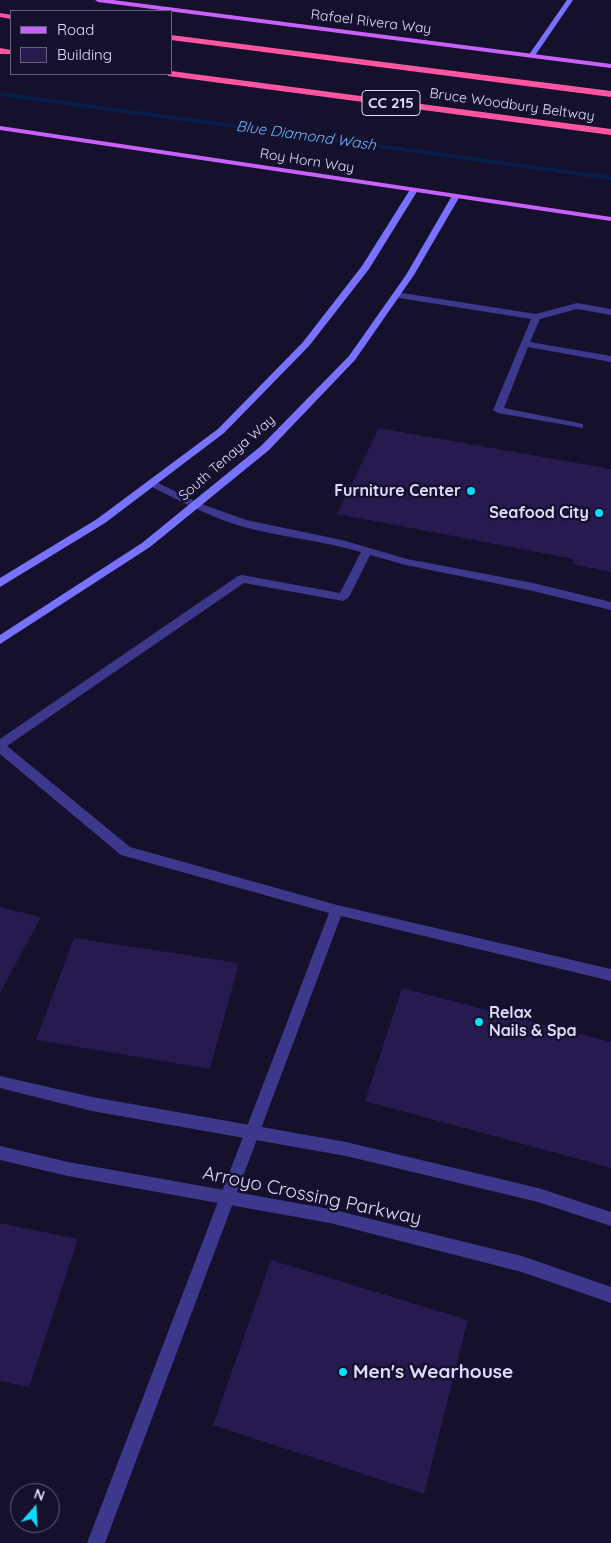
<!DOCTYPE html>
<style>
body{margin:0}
#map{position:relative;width:611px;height:1543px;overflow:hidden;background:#15102c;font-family:Quicksand,sans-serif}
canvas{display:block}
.legend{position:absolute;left:10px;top:10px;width:162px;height:65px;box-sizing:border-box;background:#15102c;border:1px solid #666180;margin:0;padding:6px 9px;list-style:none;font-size:15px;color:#e0daff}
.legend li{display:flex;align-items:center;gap:10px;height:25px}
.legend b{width:25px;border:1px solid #666180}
.north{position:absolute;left:10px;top:1483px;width:50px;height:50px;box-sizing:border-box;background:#15102c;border:1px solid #666180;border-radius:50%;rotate:19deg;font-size:14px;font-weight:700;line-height:20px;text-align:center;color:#e0daff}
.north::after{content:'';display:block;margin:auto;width:18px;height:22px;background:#06deff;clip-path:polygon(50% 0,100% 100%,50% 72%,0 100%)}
</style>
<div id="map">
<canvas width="611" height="1543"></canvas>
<ul class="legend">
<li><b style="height:6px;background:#c961ff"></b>Road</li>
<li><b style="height:14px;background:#261a4e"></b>Building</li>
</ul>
<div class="north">N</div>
</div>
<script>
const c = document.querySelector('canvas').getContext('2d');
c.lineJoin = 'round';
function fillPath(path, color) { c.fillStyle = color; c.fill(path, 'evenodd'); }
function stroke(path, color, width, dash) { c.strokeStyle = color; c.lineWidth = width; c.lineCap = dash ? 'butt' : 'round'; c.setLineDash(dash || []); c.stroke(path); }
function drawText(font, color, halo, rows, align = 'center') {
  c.font = font + ' Quicksand,sans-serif'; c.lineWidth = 5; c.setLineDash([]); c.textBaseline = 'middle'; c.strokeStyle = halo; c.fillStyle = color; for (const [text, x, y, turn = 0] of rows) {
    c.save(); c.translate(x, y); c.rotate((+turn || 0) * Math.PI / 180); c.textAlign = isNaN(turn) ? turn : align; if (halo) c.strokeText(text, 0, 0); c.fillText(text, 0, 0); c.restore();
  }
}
const stream = new Path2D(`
 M 0,92 L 611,176 L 611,180 L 0,96 Z`);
const building = new Path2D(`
 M 379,428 L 611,469 L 611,572 L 572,564 L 574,559 L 337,514 Z
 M 0,907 L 41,917 L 0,993 Z
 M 74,938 L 239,963 L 210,1069 L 36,1040 Z
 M 402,988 L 611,1042 L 611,1168 L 365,1101 Z
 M 0,1223 L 78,1239 L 29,1387 L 0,1381 Z
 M 271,1260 L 468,1320 L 424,1494 L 213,1425 Z`);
const lane = new Path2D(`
 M 396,292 L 536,314 L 577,303 L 611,309 L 611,315 L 577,309 L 540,319 L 530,342 L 611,356 L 611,362 L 528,347 L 504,408 L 583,424 L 583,428 L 498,413 L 493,410 L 531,319 L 393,297 L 393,293 Z
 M 152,480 L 199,503 L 246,520 L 342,540 L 407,559 L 533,583 L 611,602 L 611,610 L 533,591 L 406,565 L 370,555 L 349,597 L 343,601 L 244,583 L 7,746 L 130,847 L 337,905 L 611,969 L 611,981 L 341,916 L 105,1543 L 87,1543 L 329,913 L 121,855 L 0,754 L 0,739 L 238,576 L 242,575 L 340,593 L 361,552 C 321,540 279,537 240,526 C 208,516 178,500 148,485 L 147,483 L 148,481 Z`);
const street = new Path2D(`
 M 0,1076 L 92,1097 L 346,1142 L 538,1188 L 611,1212 L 611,1226 L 538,1202 L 346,1156 L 92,1111 L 0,1088 Z
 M 0,1146 L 68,1162 L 330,1209 L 522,1256 L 611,1287 L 611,1303 L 522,1272 L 330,1223 L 68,1176 L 0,1160 Z`);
const secondary = new Path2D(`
 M 567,0 L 573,0 L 534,57 L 530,57 L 528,56 Z
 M 411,188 L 418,190 L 369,269 L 309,346 L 224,433 L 105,523 L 0,587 L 0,578 L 97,519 L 218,429 L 303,342 L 362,266 Z
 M 453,194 L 460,196 L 414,275 L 355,360 L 269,450 L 150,547 L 0,644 L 0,635 L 142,543 L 261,446 L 349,356 L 406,275 Z`);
const primary = new Path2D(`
 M 95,0 L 113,0 L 611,64 L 611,68 L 98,2 Z
 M 0,126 L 611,217 L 611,221 L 0,130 Z`);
const highway = new Path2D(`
 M 0,13 L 11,15 L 11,19 L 0,17 Z
 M 171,35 L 611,91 L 611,97 L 171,40 Z
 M 0,48 L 11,50 L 11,54 L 0,54 Z
 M 171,71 L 611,129 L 611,135 L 168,76 L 167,74 L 171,74 Z`);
const markers = [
 [471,491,5,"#06deff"],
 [599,513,5,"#06deff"],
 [479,1022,5,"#06deff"],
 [343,1372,5,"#06deff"]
];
const farStreetnames = [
 ["Rafael Rivera Way",371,22,7],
 ["Bruce Woodbury Beltway",512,105,8],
 ["Roy Horn Way",307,161,9],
 ["South Tenaya Way",227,458,-41]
];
const shields = [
 [391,103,58]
];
const shieldNames = [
 ["CC 215",391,103]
];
const farWaternames = [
 ["Blue Diamond Wash",306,136,8]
];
const poiNames = [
 ["Furniture Center",461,491],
 ["Seafood City",589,513],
 ["Relax",489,1013,"left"],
 ["Nails & Spa",489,1031,"left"]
];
const nearStreetnames = [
 ["Arroyo Crossing Parkway",312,1196,12]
];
const nearPoinames = [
 ["Men's Wearhouse",353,1372]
];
fillPath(stream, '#081f4d');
fillPath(building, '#261a4e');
fillPath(lane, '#3e388d');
fillPath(street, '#3e388d');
fillPath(secondary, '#7971ff');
fillPath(primary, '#c961ff');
fillPath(highway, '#ff55a2');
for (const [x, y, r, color] of markers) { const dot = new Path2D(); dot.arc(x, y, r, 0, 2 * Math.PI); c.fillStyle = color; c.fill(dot); stroke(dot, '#15102c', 2); }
drawText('14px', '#e0daff', '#15102c', farStreetnames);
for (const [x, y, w] of shields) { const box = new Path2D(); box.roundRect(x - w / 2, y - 12.5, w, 25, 4); c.fillStyle = '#15102c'; c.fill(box); stroke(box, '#e0daff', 1); }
drawText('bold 15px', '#e0daff', null, shieldNames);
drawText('italic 15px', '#68b5ff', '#15102c', farWaternames);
drawText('bold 16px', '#e0daff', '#15102c', poiNames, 'right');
drawText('19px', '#e0daff', '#15102c', nearStreetnames);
drawText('bold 19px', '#e0daff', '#15102c', nearPoinames, 'left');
</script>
